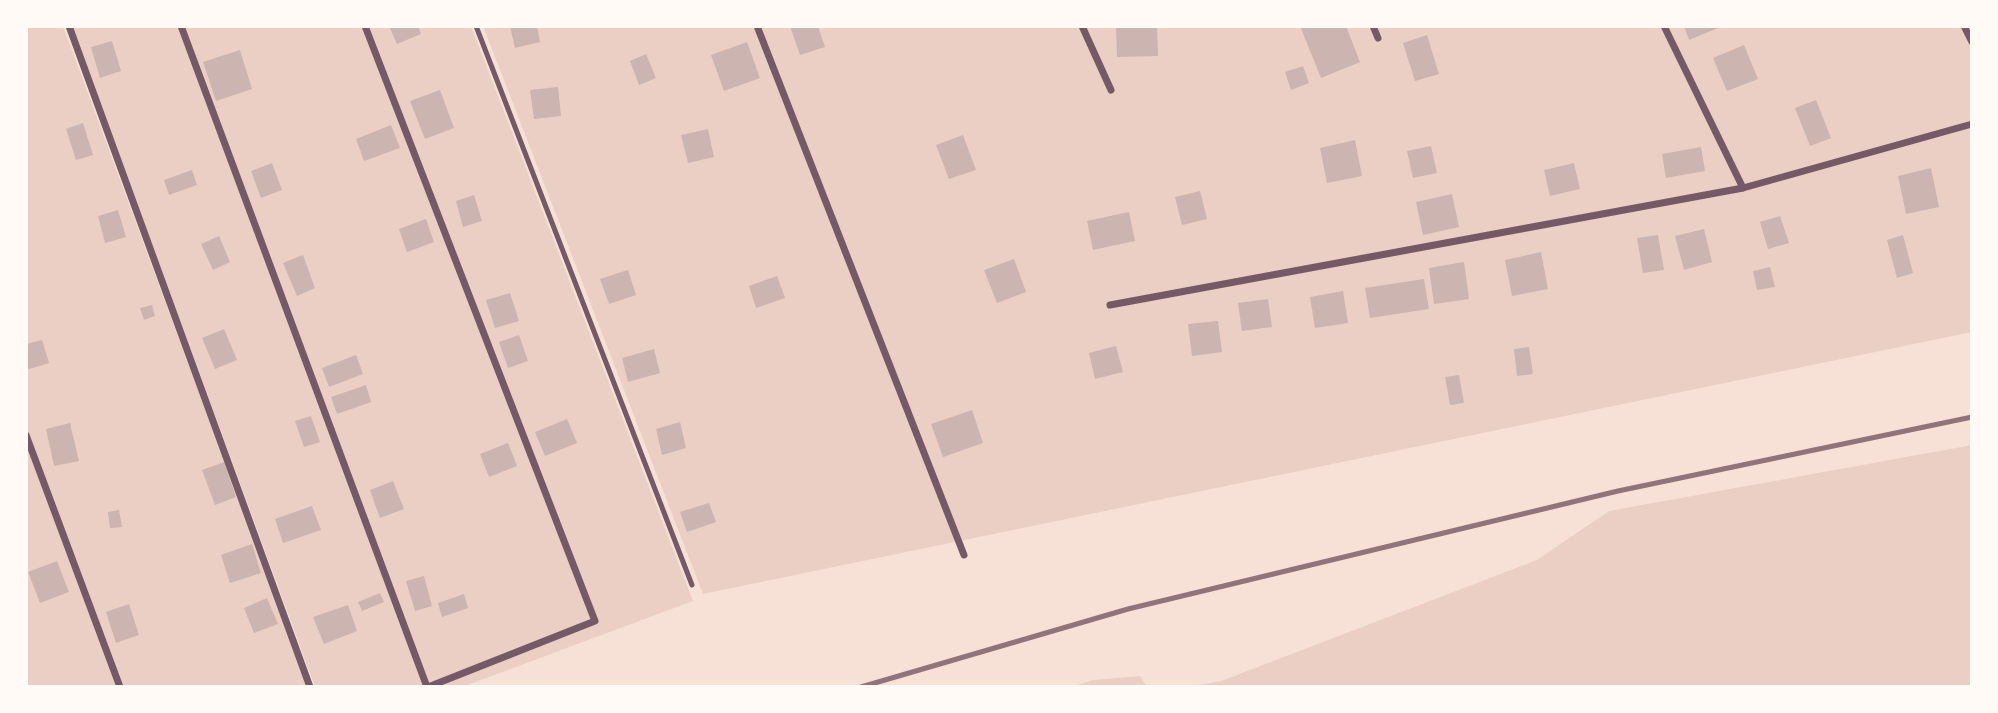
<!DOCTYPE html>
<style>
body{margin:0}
#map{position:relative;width:1998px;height:713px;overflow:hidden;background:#f7e1d7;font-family:Raleway,sans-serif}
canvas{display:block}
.frame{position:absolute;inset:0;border:28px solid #fffaf5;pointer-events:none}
</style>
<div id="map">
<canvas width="1998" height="713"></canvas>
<div class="frame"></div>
</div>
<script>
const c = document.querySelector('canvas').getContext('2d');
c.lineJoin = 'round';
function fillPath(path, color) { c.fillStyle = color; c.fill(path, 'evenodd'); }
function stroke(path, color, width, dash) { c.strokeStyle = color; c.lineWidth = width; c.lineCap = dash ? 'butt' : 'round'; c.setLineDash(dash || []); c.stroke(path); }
const green = new Path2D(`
 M 26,26 L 63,26 L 308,687 L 26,687 Z
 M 72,26 L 471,26 L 693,601 L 462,687 L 315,687 Z
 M 483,26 L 1972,26 L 1972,332 L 703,594 Z
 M 1972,445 L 1972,687 L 1187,687 L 1221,681 L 1537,560 L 1609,511 Z
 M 1140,676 L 1147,687 L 1071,687 L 1093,680 Z`);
const building = new Path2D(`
 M 389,26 L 418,26 L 421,34 L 397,44 Z
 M 510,26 L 537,26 L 540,42 L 515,48 Z
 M 790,26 L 818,26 L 825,47 L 800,55 Z
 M 1116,26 L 1157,26 L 1158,56 L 1117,57 Z
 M 1300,26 L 1346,26 L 1360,62 L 1321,78 Z
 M 1684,26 L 1723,26 L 1689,40 Z
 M 1427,35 L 1439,74 L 1415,81 L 1403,43 Z
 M 112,41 L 121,71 L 100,78 L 91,47 Z
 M 747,42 L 760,78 L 724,91 L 711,55 Z
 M 1744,45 L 1758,79 L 1727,91 L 1713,58 Z
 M 240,50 L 252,89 L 216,101 L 203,62 Z
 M 646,54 L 656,78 L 639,85 L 630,61 Z
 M 1303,66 L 1309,83 L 1291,90 L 1285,72 Z
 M 558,87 L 561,116 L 534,119 L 530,90 Z
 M 440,90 L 454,128 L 425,139 L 410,101 Z
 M 1816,100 L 1831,138 L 1810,146 L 1795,108 Z
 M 83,123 L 93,155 L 76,160 L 66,129 Z
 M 391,125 L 400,148 L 364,161 L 356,139 Z
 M 708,129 L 714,157 L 688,163 L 681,135 Z
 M 963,135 L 976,170 L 949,179 L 936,145 Z
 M 1355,140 L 1362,176 L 1327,183 L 1320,148 Z
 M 1431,146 L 1437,173 L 1413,178 L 1407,151 Z
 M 1701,147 L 1705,171 L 1666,178 L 1662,154 Z
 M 272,163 L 282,190 L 261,198 L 251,171 Z
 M 1574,163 L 1580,189 L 1550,196 L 1544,170 Z
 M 1931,168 L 1939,207 L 1906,214 L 1898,176 Z
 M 192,170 L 197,185 L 169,195 L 164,180 Z
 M 1200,191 L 1207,219 L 1182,225 L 1175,197 Z
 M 1452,194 L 1459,227 L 1423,235 L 1416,202 Z
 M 474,195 L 482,221 L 463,227 L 456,201 Z
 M 118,210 L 126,237 L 105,243 L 98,216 Z
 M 1129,212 L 1135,241 L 1093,250 L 1087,221 Z
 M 1780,216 L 1789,243 L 1768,249 L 1760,222 Z
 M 426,219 L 434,242 L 407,252 L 399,229 Z
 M 1704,229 L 1712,262 L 1684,270 L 1675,236 Z
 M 1658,235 L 1664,270 L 1643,273 L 1637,238 Z
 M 1903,235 L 1913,273 L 1897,278 L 1887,240 Z
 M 219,236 L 230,262 L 213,270 L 201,244 Z
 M 1541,252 L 1548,289 L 1512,296 L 1505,260 Z
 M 303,255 L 315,288 L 297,296 L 283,263 Z
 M 1014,259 L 1026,292 L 997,303 L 984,270 Z
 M 1464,262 L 1469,299 L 1434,304 L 1429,268 Z
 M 1770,267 L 1775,287 L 1757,290 L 1753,271 Z
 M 628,270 L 636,295 L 609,304 L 600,279 Z
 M 777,276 L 785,298 L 756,308 L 749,286 Z
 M 1424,279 L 1429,309 L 1370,318 L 1365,288 Z
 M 1343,291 L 1348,323 L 1315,328 L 1310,297 Z
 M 510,293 L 519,321 L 495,328 L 486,300 Z
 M 1268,299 L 1272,327 L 1242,331 L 1238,303 Z
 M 152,305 L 155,316 L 144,320 L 140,308 Z
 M 1218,321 L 1222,352 L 1192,356 L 1188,324 Z
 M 224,329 L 237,360 L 215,369 L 202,338 Z
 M 519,335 L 528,361 L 508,368 L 499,342 Z
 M 42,340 L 49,363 L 26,370 L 26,344 Z
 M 1116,346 L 1123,372 L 1095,379 L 1089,353 Z
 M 1529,347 L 1533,374 L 1517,376 L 1514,349 Z
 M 654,349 L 660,373 L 628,382 L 622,358 Z
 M 356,355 L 363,374 L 329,387 L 322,368 Z
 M 1459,375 L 1464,403 L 1450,405 L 1445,377 Z
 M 366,385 L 371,402 L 337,414 L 331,397 Z
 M 972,410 L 983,443 L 943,457 L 931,424 Z
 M 311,416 L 320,442 L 304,447 L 295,421 Z
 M 567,419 L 577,443 L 545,456 L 535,432 Z
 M 680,422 L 686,448 L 662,455 L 656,429 Z
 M 70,423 L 79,461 L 54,466 L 46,429 Z
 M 508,443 L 517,466 L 489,477 L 480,454 Z
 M 224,462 L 236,497 L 215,505 L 202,470 Z
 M 393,481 L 404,509 L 380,518 L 370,490 Z
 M 709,503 L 716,522 L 687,532 L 680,512 Z
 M 312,506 L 321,530 L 283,543 L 275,519 Z
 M 119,510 L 122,527 L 110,528 L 108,512 Z
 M 252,544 L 261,573 L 230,583 L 221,555 Z
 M 57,561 L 69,592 L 40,603 L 28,572 Z
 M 424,576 L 432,606 L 415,611 L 406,581 Z
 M 380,593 L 384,602 L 362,611 L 358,602 Z
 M 464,594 L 468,608 L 442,617 L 438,603 Z
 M 267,598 L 278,624 L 254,633 L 244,608 Z
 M 129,604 L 139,635 L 116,643 L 106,612 Z
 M 348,605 L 357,631 L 324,644 L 313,617 Z`);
const service = new Path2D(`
 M 476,26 L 692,585`);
const minor = new Path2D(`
 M 69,26 L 310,687
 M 181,26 L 427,687
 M 365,26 L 595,621 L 428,687
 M 757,26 L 964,555
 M 1082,26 L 1111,90
 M 1373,26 L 1378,38
 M 1664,26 L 1743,188
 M 1964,26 L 1972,42
 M 1110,305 L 1743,188 L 1972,124
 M 26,435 L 120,687`);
const rail = new Path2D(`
 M 861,687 L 1128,609 L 1618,491 L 1972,417`);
fillPath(green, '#ebcfc5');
fillPath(building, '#ccb4b1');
stroke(service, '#755966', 5);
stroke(minor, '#755966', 7);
stroke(rail, '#8f747c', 5);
</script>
